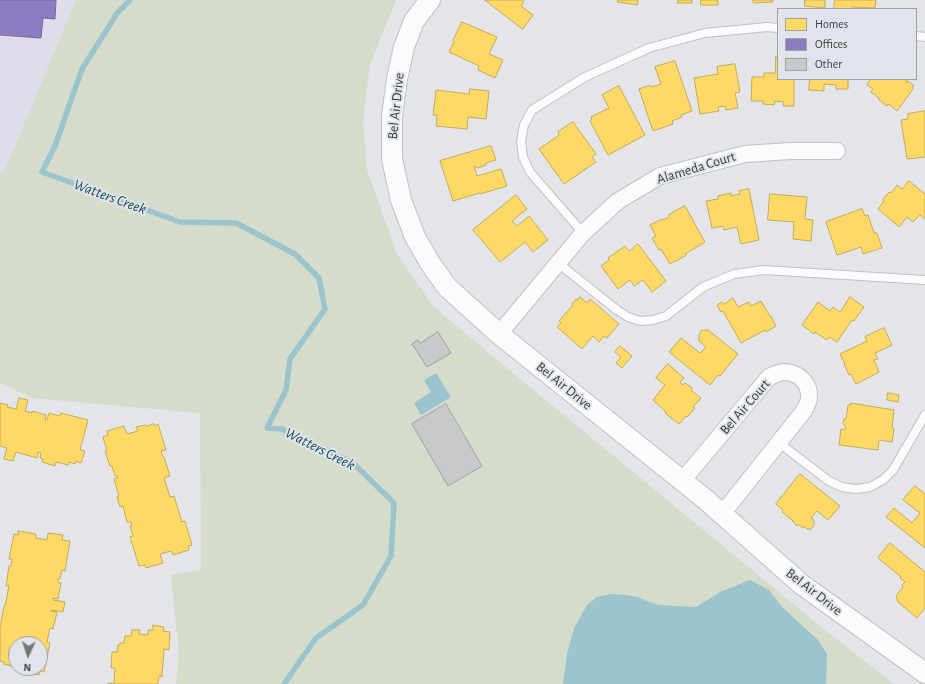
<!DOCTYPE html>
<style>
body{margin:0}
#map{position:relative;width:925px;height:684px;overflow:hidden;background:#e3e5e8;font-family:"Alegreya Sans",sans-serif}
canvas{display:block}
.legend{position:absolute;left:777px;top:8px;width:140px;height:72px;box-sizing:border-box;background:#e0e5eb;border:1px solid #9ea1a6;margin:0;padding:5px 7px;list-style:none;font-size:12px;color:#3a3b3e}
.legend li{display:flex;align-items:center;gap:8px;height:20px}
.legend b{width:20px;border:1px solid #9ea1a6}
.north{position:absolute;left:8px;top:636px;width:40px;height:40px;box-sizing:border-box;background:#e0e5eb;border:1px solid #9ea1a6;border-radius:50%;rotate:183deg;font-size:11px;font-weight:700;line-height:16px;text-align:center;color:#3a3b3e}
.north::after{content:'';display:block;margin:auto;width:14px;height:18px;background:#75767a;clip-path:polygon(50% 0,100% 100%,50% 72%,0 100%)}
</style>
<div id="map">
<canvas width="925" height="684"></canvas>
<ul class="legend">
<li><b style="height:11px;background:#ffd966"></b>Homes</li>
<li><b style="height:11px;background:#8e7cc3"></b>Offices</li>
<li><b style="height:11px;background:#c7c9cb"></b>Other</li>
</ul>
<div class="north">N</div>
</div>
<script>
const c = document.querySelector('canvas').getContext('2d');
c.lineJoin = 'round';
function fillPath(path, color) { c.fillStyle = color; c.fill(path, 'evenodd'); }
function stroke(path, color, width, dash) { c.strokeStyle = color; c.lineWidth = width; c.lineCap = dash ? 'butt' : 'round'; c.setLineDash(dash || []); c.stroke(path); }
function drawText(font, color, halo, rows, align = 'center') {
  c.font = font + ' "Alegreya Sans",sans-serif'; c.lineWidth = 4; c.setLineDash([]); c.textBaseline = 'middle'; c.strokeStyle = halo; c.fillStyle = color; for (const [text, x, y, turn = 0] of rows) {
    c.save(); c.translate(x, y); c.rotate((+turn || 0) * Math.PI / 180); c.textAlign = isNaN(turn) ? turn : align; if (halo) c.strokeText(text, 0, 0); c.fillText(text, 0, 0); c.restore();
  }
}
const commercial = new Path2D(`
 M 0,0 L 76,0 L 4,172 L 0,172 Z`);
const green = new Path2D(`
 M 76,0 L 396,0 L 370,64 L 363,122 L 367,170 L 397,254 L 433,306 L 508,369 L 825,630 L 894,684 L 176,684 L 179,655 L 171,575 L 201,570 L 200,413 L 32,398 L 0,383 L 0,172 L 4,172 Z`);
const water = new Path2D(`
 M 436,373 L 451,397 L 421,415 L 414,403 L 431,392 L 424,380 Z
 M 750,580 L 769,590 L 782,607 L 818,640 L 827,654 L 826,684 L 563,684 L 567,654 L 574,628 L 587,605 L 597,597 L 611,594 L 626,595 L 637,597 L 658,605 L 696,607 L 720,592 Z`);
const homes = new Path2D(`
 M 485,0 L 523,0 L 524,1 L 521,6 L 533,15 L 523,29 Z
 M 618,0 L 638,0 L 637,5 L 618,2 Z
 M 678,0 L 692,0 L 692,3 L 678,3 Z
 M 701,0 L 718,0 L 718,5 L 701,5 Z
 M 753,0 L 773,0 L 773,2 L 754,3 Z
 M 805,0 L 825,0 L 825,8 L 805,6 Z
 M 835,0 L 876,0 L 875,8 L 852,7 L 852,9 L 834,9 Z
 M 462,22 L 497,37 L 489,54 L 503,60 L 495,78 L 478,70 L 479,66 L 449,52 L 454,42 L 453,41 Z
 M 776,56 L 778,57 L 778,79 L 794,79 L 794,106 L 783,106 L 784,102 L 775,101 L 774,105 L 763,104 L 763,101 L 751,101 L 752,77 L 764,77 L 764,73 L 775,73 Z
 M 675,61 L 692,111 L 681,115 L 682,117 L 672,121 L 673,124 L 653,131 L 639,89 L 650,85 L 651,87 L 661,84 L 655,67 Z
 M 735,64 L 740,92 L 735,93 L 738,108 L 726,110 L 725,106 L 718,107 L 719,111 L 700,114 L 694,78 L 718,74 L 717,67 Z
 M 810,79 L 848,79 L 848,89 L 836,89 L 836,85 L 824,84 L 824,91 L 809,90 Z
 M 871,79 L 908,79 L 906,82 L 907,82 L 908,81 L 913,85 L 913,89 L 897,111 L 889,104 L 887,106 L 878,99 L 879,98 L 871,92 L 873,89 L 867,85 Z
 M 619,86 L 645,135 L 608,155 L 590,121 L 592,119 L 591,117 L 609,108 L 602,95 Z
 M 470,89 L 489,91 L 486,119 L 468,117 L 467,129 L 436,126 L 437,115 L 433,115 L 436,90 L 469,94 Z
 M 925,111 L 925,157 L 907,159 L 901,120 L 908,119 L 908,114 Z
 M 573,122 L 596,154 L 592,157 L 596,162 L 564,184 L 539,149 L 559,135 L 558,132 Z
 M 491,146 L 496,160 L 486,163 L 486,165 L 478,168 L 474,166 L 477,176 L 501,169 L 507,186 L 480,194 L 480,193 L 453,201 L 440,161 Z
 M 909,181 L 925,194 L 925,219 L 920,215 L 913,222 L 907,217 L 899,227 L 878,209 L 884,201 L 883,199 L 889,192 L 891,193 L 897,185 L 902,189 Z
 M 749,189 L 759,240 L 741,244 L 737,227 L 724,230 L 723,226 L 712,228 L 706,201 L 718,199 L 718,196 L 731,193 L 731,196 L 740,194 L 739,191 Z
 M 770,194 L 807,197 L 805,219 L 813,220 L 811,241 L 793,239 L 794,222 L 768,220 Z
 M 516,195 L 527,209 L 512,221 L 517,226 L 529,216 L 548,240 L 533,252 L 525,242 L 500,262 L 473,230 Z
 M 685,206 L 705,242 L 685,254 L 686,255 L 685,256 L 670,264 L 661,249 L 659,250 L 652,238 L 656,236 L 650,225 L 662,219 L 663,220 L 669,217 L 669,215 Z
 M 862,209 L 865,216 L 868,215 L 874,233 L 877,233 L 882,248 L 863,254 L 861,247 L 837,255 L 826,222 Z
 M 638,244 L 666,281 L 652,292 L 643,280 L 634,286 L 630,280 L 618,289 L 601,266 L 609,260 L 608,258 L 625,246 L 629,251 Z
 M 580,297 L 587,303 L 590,299 L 619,324 L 607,338 L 604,336 L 599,342 L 593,336 L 582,349 L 557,327 L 561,323 L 559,321 L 573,305 L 572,304 L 576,299 L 578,300 Z
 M 850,297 L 864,307 L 854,321 L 852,320 L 837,342 L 829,337 L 827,340 L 815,332 L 814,334 L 802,325 L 818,302 L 830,311 L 833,307 L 840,312 Z
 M 733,298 L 738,307 L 749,302 L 751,306 L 761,301 L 770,316 L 771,316 L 776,326 L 766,332 L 765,330 L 741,343 L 723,311 L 721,312 L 717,305 L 722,302 L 724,304 Z
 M 884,328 L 892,345 L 875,353 L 878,359 L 874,360 L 879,372 L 856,384 L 851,374 L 849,375 L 844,364 L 845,364 L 840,354 L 867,341 L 865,337 Z
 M 702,330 L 708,330 L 738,354 L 720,376 L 718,375 L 710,385 L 669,352 L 681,338 L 700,353 L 706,347 L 699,341 L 699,335 Z
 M 620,346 L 632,356 L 622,368 L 616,363 L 621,357 L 615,352 Z
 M 668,364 L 684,378 L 680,382 L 683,385 L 685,383 L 692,388 L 691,390 L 701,398 L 693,407 L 695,408 L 687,417 L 686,416 L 679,424 L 665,413 L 666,412 L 653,400 L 665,385 L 656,378 Z
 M 888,393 L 899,395 L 898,402 L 887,400 Z
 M 19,398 L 28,400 L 25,411 L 32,413 L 32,411 L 46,415 L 45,420 L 47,420 L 49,413 L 60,416 L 61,413 L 88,420 L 80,450 L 85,451 L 81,463 L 76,461 L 75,464 L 69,462 L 68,465 L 56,462 L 55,466 L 42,462 L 43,459 L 40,458 L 41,453 L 38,452 L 37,458 L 16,452 L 13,461 L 4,459 L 7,448 L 0,446 L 0,403 L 8,405 L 7,407 L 16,409 Z
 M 851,403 L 894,410 L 892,428 L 894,429 L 892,442 L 879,440 L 878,450 L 839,445 L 841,429 L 845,430 L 846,427 L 843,424 L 844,419 L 846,419 L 848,405 L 850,405 Z
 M 154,424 L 155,426 L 158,424 L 166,450 L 161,451 L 163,457 L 164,457 L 170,476 L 164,478 L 170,497 L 174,496 L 182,522 L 185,521 L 192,545 L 188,546 L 189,550 L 173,555 L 171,551 L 160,554 L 163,563 L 146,568 L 145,565 L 139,566 L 130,537 L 133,536 L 130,526 L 132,526 L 131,522 L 127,522 L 123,506 L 120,507 L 117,497 L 119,496 L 114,479 L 118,478 L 117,476 L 115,476 L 112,466 L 110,466 L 105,451 L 107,451 L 103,437 L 108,435 L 107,431 L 124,426 L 127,434 L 138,431 L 136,427 L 145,425 L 146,426 Z
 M 800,474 L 840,506 L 828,520 L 817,511 L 811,518 L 814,520 L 814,525 L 811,529 L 807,529 L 804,526 L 803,528 L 799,525 L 796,525 L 794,523 L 793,521 L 782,512 L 783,510 L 776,504 Z
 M 915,486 L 925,494 L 925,548 L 886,517 L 894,508 L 912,523 L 920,513 L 903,500 Z
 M 18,531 L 36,534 L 36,538 L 47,540 L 48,533 L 63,535 L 62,540 L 70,541 L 65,571 L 62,570 L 60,579 L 58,579 L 58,582 L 61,583 L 58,599 L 53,598 L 53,600 L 65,602 L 63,612 L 51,610 L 51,611 L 57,612 L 53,629 L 50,628 L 47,642 L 50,643 L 44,672 L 40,671 L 39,675 L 20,672 L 21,668 L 40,668 L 40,644 L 16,644 L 16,662 L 12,661 L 11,666 L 4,664 L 4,662 L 0,661 L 0,627 L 4,606 L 5,606 L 9,586 L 6,586 L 9,566 L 11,566 L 12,559 L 9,559 L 14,534 L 18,535 Z
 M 890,543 L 925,572 L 925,608 L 917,618 L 898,602 L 896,596 L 903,587 L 902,585 L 905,582 L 900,578 L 901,577 L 878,558 Z
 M 153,625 L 164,627 L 163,631 L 170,632 L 169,650 L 164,649 L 162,677 L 159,676 L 158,684 L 108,684 L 108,683 L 114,684 L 115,668 L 111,668 L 112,652 L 117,652 L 118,645 L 119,645 L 120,643 L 124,643 L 125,636 L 131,636 L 132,630 L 140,630 L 139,634 L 148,635 L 148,630 L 153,630 Z`);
const offices = new Path2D(`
 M 0,0 L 56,0 L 55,19 L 43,18 L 41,38 L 0,35 Z`);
const stream = new Path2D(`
 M 130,0 L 118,12 L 82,69 L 55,146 L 42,172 L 180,222 L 236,223 L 295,254 L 319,278 L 325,309 L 290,359 L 286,390 L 267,428 L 282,429 L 353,463 L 394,503 L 391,556 L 363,605 L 316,638 L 284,684`);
const building = new Path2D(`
 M 438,332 L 451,353 L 427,367 L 412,344 L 418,340 L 420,343 Z
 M 446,404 L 482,466 L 448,486 L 412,424 Z`);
const service = new Path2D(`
 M 916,36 L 925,37
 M 583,233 L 530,172 L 523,157 L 521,141 L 524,125 L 532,110 L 585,77 L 649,48 L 705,33 L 767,27 L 778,28
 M 558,263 L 617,310 L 628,317 L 640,321 L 653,320 L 666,316 L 703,287 L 734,274 L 764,270 L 925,280
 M 779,443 L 829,481 L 842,487 L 856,489 L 870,487 L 883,480 L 893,470 L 925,415`);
const minor = new Path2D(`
 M 499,334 L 583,233 L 618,201 L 660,176 L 745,154 L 790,151 L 837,151
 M 682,481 L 769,377 C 774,375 779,372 784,372 C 798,372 810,383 809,397 C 809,403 806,407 803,412 L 722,514`);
const tertiary = new Path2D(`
 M 430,0 L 414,21 L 404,47 L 397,79 L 392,116 L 392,159 L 401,200 L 415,237 L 430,263 L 447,287 L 499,334 L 705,499 L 801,584 L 925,673`);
const streetNames = [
 ["Bel Air Drive",396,106,-84],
 ["Alameda Court",696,168,-17],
 ["Bel Air Drive",564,386,39],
 ["Bel Air Court",745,407,-49],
 ["Bel Air Drive",814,592,38]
];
const waterNames = [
 ["Watters Creek",110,197,20],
 ["Watters Creek",320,449,27]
];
fillPath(commercial, '#dfddeb');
fillPath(green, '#d5dcca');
fillPath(water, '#9bc4cd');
fillPath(homes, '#ffd966');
stroke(homes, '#c4aa5a', 1);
fillPath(offices, '#8e7cc3');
stroke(offices, '#75689b', 1);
stroke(stream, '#9bc4cd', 5.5);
fillPath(building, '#c7c9cb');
stroke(building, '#a0a2a4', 1);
stroke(service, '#bfc1c3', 10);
stroke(minor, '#bfc1c3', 18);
stroke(tertiary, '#bfc1c3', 22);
stroke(service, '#fbfbfc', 8);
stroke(minor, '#fbfbfc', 16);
stroke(tertiary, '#fbfbfc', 20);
drawText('14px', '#3a3b3e', '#e0e5eb', streetNames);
drawText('italic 15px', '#184c55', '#e0e5eb', waterNames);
</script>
